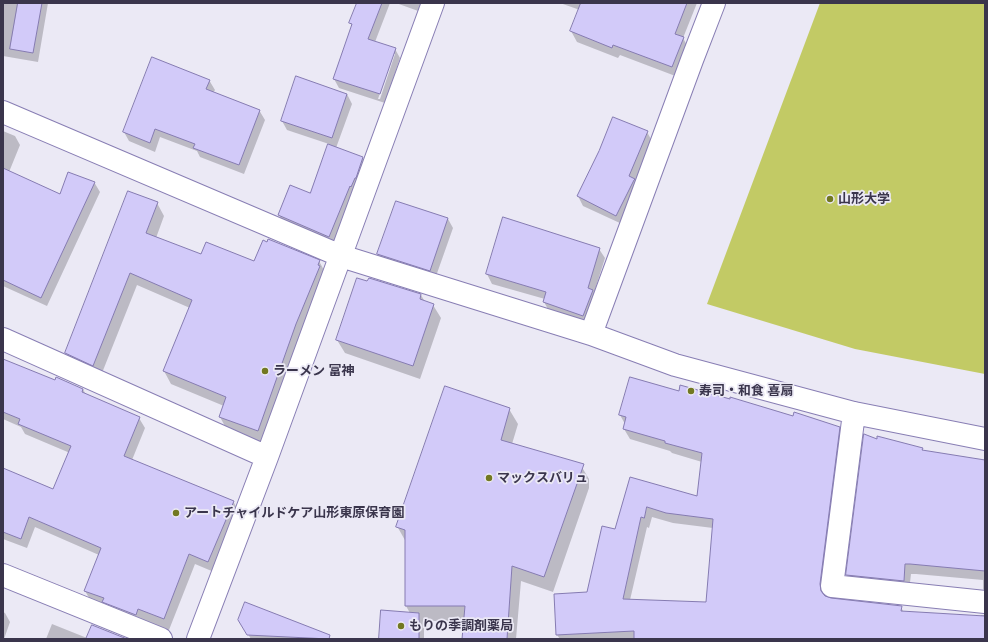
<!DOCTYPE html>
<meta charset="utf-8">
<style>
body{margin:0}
#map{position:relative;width:988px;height:642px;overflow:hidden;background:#ebe9f5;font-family:"Noto Sans",sans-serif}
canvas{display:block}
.frame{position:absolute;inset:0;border:4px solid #3a354c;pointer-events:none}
</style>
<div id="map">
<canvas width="988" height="642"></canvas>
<div class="frame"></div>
</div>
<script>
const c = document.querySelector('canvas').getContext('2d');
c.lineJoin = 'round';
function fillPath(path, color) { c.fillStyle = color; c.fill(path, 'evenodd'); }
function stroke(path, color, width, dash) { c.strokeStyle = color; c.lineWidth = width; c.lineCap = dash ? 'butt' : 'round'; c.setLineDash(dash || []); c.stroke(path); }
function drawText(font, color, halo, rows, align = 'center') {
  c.font = font + ' "Noto Sans","Noto Sans JP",sans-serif'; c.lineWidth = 3.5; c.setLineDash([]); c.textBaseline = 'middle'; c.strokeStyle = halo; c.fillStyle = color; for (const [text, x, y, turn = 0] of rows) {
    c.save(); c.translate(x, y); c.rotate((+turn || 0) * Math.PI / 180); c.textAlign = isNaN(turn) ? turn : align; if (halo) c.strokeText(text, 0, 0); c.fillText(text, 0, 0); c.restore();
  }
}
const green = new Path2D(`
 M 820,3 L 985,3 L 985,374 L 855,349 L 707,304 Z`);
const shadow = new Path2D(`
 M 3,3 L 48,3 L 38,62 L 3,56 Z
 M 358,3 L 390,3 L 375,42 L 395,49 L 400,58 L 385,103 L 339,88 L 334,79 L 352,25 L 350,23 ZM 393,54 L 395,54 L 380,99 L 378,99 Z
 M 396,3 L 424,3 L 421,12 Z
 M 560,3 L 697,3 L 683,38 L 689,49 L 678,77 L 620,55 L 618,58 L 577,42 L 571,31 L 580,10 Z
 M 209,80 L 215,90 L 213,93 L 259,110 L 265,120 L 244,174 L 200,157 L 197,151 L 160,137 L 155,152 L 129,141 L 124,132 Z
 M 347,94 L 352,104 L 336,148 L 363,158 L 368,167 L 334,246 L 284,225 L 279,215 L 291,186 L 311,194 L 329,144 L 287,130 L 282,121 Z
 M 3,131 L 15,136 L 20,145 L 9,172 L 60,195 L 94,182 L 100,192 L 47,306 L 3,286 Z
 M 647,132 L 652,141 L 622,224 L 583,206 L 578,196 L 600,151 Z
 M 397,202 L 448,219 L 453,228 L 435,279 L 383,263 L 378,254 Z
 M 157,203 L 164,216 L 156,238 L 201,255 L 254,262 L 319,261 L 326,274 L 265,443 L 227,430 L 220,417 L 224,406 L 171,384 L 164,371 L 190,308 L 137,285 L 100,378 L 74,366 L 66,353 Z
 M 503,218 L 599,249 L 605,258 L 594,293 L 597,300 L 588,325 L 549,311 L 544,302 L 545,299 L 492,284 L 487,274 Z
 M 421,295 L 425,302 L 433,305 L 441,318 L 420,379 L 345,353 L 337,340 Z
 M 3,360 L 56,381 L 83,389 L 86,395 L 139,418 L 145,428 L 132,460 L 233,501 L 239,512 L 214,572 L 195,564 L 167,635 L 91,601 L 85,591 L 99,555 L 35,527 L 27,548 L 3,539 L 3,477 L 54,490 L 70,453 L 25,434 L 21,427 L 3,419 Z
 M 679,393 L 839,428 L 845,438 L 825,597 L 901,607 L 904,613 L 981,617 L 981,615 L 985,615 L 985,639 L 560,639 L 557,635 L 588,593 L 616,530 L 630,481 L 698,498 L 702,462 L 672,453 L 670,451 L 630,439 L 624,429 L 625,424 L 620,415 ZM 652,517 L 673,523 L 713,528 L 707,603 L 630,600 L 647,527 L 649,528 Z
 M 509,409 L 518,424 L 512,444 L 580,464 L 589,479 L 589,488 L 553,592 L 521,581 L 516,639 L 464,639 L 465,621 L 423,621 L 424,623 L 424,639 L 380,639 L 410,613 L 406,606 L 406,542 L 397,526 Z
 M 878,440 L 922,448 L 924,452 L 985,461 L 985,593 L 983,589 L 983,580 L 916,574 L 911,574 L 909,591 L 853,585 L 847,575 Z
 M 3,612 L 5,613 L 10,622 L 4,639 Z
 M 239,620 L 308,637 L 307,639 L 251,639 Z
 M 52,624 L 87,638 L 125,639 L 46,639 Z`);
const building = new Path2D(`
 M 18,3 L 42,3 L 33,53 L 10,49 Z
 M 357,3 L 382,3 L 368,39 L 396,48 L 380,94 L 333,79 L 352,24 L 349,23 Z
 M 581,3 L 687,3 L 675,34 L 684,37 L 672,67 L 613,45 L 612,48 L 570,31 Z
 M 152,57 L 210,80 L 206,89 L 260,110 L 239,165 L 193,148 L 195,144 L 155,129 L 150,143 L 123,132 Z
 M 296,76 L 347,94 L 332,138 L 281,121 Z
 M 613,117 L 648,131 L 629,176 L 635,179 L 634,180 L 616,216 L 577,196 L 599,151 Z
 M 328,144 L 363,157 L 356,178 L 355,178 L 351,187 L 350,186 L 329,237 L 278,215 L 290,185 L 310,193 Z
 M 3,168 L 60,194 L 68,172 L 95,182 L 41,298 L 3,280 Z
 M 128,191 L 158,202 L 146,233 L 201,254 L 206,242 L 254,261 L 263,240 L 267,242 L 268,239 L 320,260 L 318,265 L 320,266 L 296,324 L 258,431 L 219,417 L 226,397 L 163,371 L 192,300 L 130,273 L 93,366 L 65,353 Z
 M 396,201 L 448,218 L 430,271 L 377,254 Z
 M 503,217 L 600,248 L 588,288 L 593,290 L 583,316 L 543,302 L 546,292 L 486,274 Z
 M 357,278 L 367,281 L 369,278 L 421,294 L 420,299 L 434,304 L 413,366 L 336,340 Z
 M 3,359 L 55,380 L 56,377 L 83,389 L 82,392 L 140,417 L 124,456 L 234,501 L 208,562 L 189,554 L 164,619 L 138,609 L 136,615 L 102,602 L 104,598 L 84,591 L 101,548 L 29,517 L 21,539 L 3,532 L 3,468 L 53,489 L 71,446 L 18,424 L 20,419 L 3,412 Z
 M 630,377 L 679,391 L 680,385 L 730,399 L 730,397 L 793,416 L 794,412 L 840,427 L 820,584 L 821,591 L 825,596 L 831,598 L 902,606 L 901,611 L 985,616 L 985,639 L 634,639 L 634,631 L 556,635 L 554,594 L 587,592 L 602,526 L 615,529 L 630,477 L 697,496 L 702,453 L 665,443 L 665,441 L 623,429 L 626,417 L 619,415 ZM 647,507 L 666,513 L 713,519 L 706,602 L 623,599 L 641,517 L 644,518 Z
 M 445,386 L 510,408 L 501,440 L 584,464 L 544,577 L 512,566 L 507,639 L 462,639 L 465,606 L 405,606 L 405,530 L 396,527 Z
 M 864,434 L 877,439 L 877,436 L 923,448 L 922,450 L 985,460 L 985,571 L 910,564 L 905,564 L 904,581 L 846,575 Z
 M 245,602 L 330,635 L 329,639 L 247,635 L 238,620 Z
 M 381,610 L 419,613 L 419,639 L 379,639 Z
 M 92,625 L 127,639 L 86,639 Z`);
const minor = new Path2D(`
 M 3,112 L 341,256 L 591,334 L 675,365 L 854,413 L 985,439
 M 591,334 L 692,60 L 714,3
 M 3,339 L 267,457
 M 854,413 L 832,586 L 985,602
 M 3,575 L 161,639
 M 198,639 L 267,457 L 433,3`);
const markers = [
 [830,199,4,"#727821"],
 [265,371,4,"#727821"],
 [691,391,4,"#727821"],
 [489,478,4,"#727821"],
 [176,513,4,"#727821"],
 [401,626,4,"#727821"]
];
const poiNames = [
 ["山形大学",838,199],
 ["ラーメン 富神",273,371],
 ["寿司・和食 喜扇",699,391],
 ["マックスバリュ",497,478],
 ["アートチャイルドケア山形東原保育園",184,513],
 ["もりの季調剤薬局",409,626]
];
fillPath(green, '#c2ca65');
fillPath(shadow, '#0003');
fillPath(building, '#d2caf9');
stroke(building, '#857bb1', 1);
stroke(minor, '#887eb4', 24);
stroke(minor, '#fff', 22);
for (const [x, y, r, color] of markers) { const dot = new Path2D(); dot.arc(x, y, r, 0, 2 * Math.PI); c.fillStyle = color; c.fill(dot); stroke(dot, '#ebe9f5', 1.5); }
drawText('bold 13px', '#3a354c', '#ebe9f5', poiNames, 'left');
</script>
